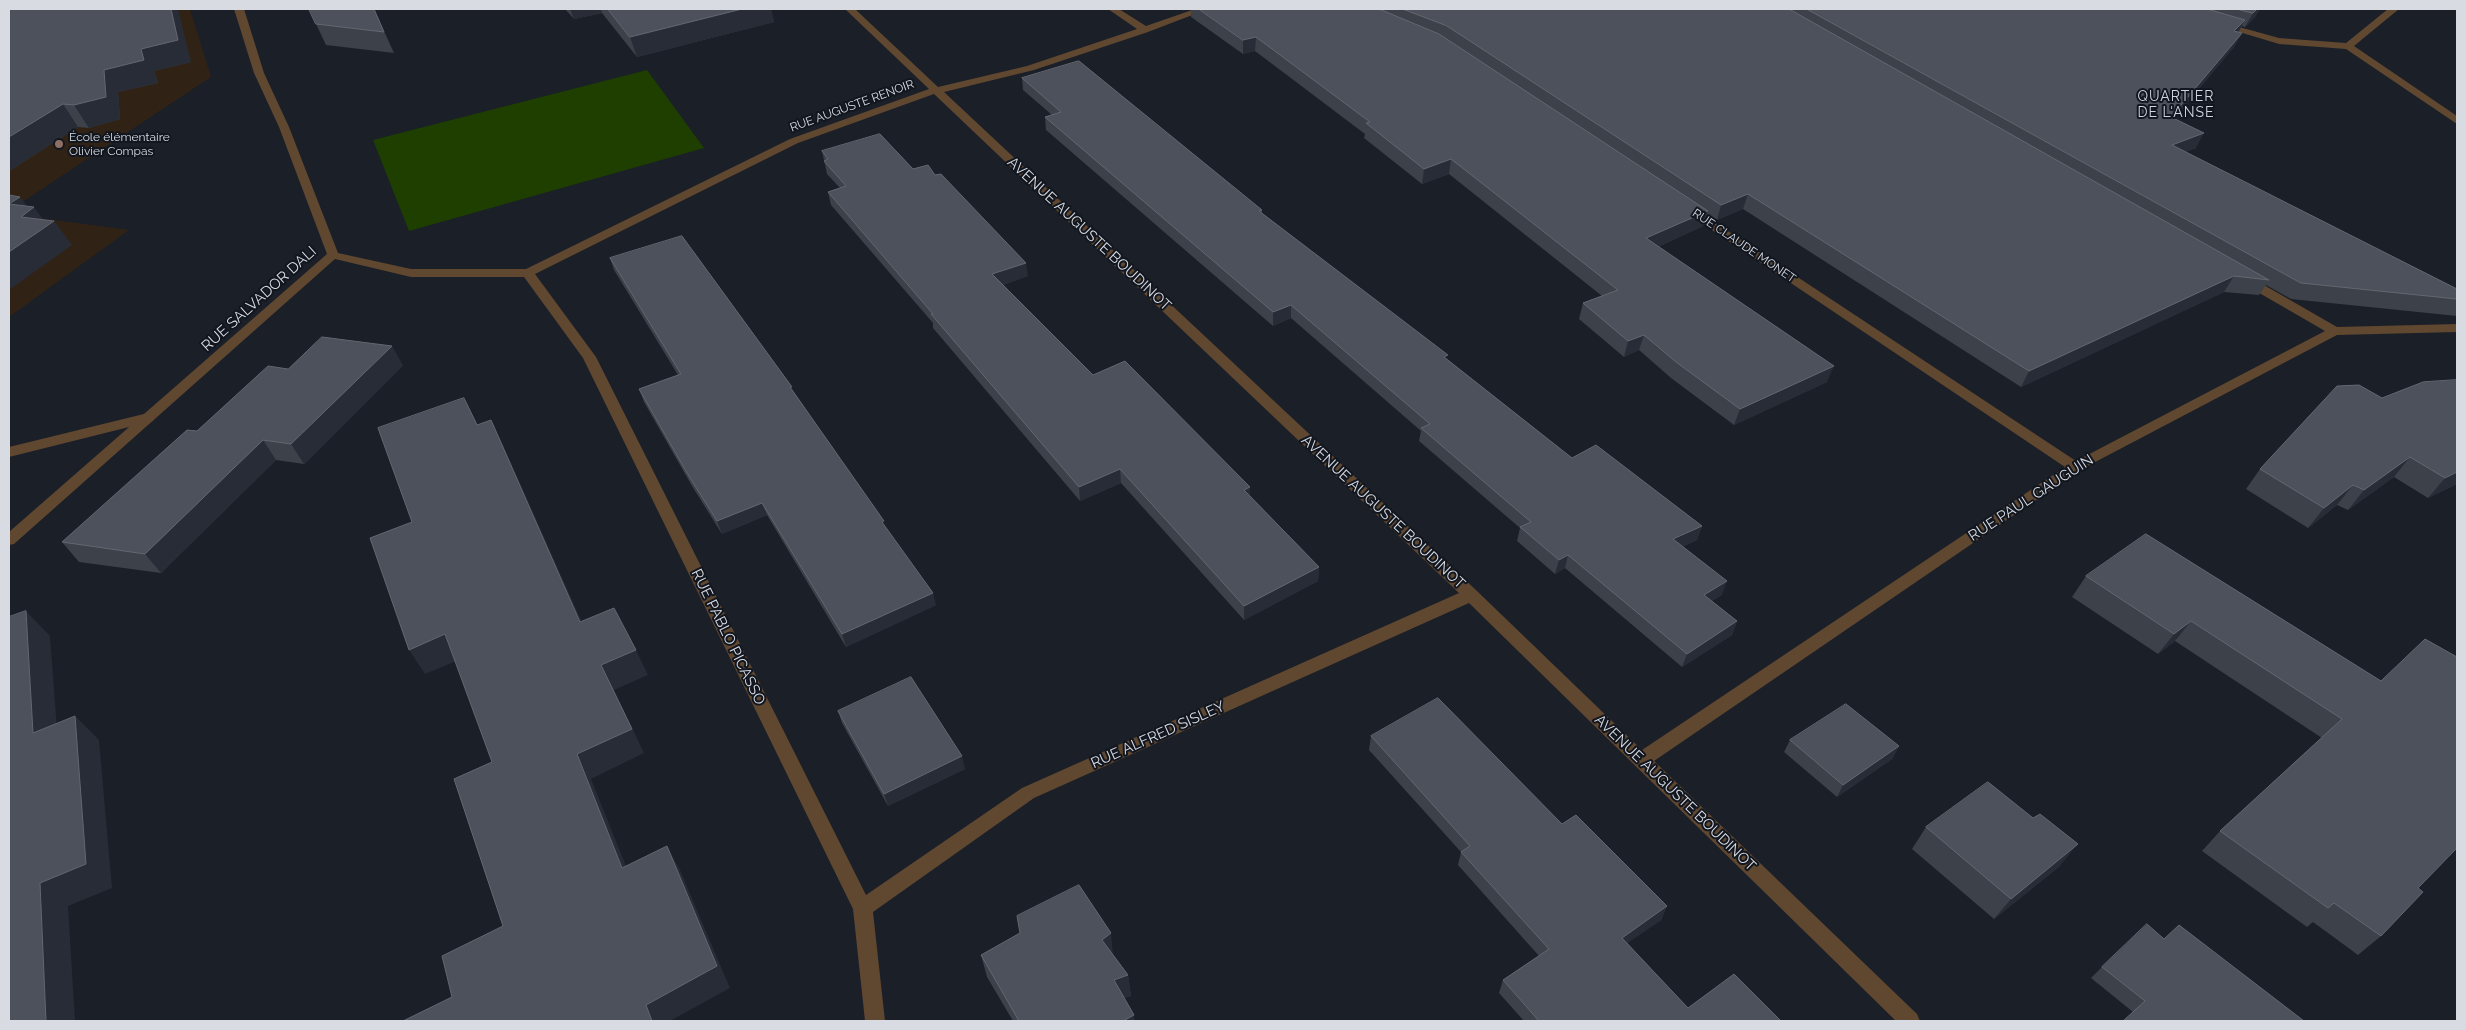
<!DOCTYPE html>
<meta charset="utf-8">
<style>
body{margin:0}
#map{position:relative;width:2466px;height:1030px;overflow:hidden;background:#1a1f28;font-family:Raleway,sans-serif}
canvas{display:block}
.frame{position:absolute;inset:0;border:10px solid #d8dbe2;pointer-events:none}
</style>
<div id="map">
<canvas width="2466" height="1030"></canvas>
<div class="frame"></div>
</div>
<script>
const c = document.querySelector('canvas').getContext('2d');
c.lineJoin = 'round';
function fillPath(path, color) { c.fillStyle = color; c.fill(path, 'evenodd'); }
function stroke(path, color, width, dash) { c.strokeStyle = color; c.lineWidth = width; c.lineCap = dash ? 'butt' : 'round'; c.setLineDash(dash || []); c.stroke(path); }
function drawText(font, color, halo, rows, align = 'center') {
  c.font = font + ' Raleway,sans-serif'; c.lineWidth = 4; c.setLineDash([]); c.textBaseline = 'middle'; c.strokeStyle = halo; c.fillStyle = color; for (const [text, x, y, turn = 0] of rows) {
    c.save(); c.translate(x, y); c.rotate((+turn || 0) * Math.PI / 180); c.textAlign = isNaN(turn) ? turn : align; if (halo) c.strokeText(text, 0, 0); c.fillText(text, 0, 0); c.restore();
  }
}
const education = new Path2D(`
 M 171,9 L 190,9 L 211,77 L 9,211 L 9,45 Z
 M 9,214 L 129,230 L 9,317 Z`);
const green = new Path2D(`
 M 647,70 L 704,148 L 409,231 L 373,140 Z`);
const lane = new Path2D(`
 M 148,413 L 155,418 L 153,421 L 9,457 L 9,447 Z`);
const street = new Path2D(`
 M 234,9 L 244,9 L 264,73 L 289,127 L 338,253 L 411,269 L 526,269 L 790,139 L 929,89 L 845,9 L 855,9 L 938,87 L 1027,66 L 1137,29 L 1108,9 L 1119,9 L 1146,26 L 1195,9 L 1208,9 L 1148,32 L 1034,70 L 944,92 L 1477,591 L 1642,750 L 2065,467 L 1685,212 L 1685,208 L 1693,208 L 2076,461 L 2325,331 L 2242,283 L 2240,280 L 2242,277 L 2250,277 L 2337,327 L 2457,324 L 2457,332 L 2337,335 L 2080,470 L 1654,761 L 1917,1014 L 1920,1021 L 1896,1021 L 1469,603 L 1034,798 L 873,912 L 885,1021 L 865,1021 L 853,909 L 583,358 L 524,277 L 411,277 L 335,259 L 14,544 L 9,545 L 9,532 L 327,254 L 279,127 L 254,73 ZM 934,94 L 1459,593 L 1022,788 L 866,895 L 596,357 L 535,274 L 798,143 Z
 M 2388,9 L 2399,9 L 2354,46 L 2457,116 L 2457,124 L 2346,49 L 2279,44 L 2216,25 L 2221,22 L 2279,38 L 2346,43 Z`);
const wall = new Path2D(`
 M 9,9 L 191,62 L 154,71 L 158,83 L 118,92 L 120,119 L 89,128 L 78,127 L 9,171 Z
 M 374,9 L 394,53 L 326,45 L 316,24 Z
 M 565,9 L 771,9 L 774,22 L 637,57 L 602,13 L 574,19 Z
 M 1191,9 L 2260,9 L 2255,17 L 2245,27 L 2242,26 L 2239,32 L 2242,33 L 2234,47 L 2174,118 L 2196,148 L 2185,152 L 2457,289 L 2457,316 L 2291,299 L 2266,285 L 2259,295 L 2224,292 L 2021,387 L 1743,209 L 1717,220 L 1707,214 L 1703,226 L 1658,247 L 1827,382 L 1734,425 L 1671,378 L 1639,350 L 1624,357 L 1579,319 L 1583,303 L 1602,296 L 1449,174 L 1422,184 L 1364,138 L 1365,134 L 1255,51 L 1243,54 L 1191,17 Z
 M 1022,78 L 1262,210 L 1262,213 L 1572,458 L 1702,526 L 1697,540 L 1682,547 L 1722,595 L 1712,601 L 1737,621 L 1732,635 L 1682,667 L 1565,568 L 1555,574 L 1517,541 L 1520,528 L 1419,441 L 1421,431 L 1291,318 L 1273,326 L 1046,130 L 1045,117 L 1052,115 L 1023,90 Z
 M 822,151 L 913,169 L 935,175 L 1028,276 L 1003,285 L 1093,375 L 1250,496 L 1319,567 L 1318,581 L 1244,620 L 1121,483 L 1080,501 L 933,328 L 933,323 L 831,205 L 828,192 L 840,188 L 827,174 Z
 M 610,258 L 794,393 L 885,527 L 936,605 L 846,647 L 767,515 L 722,534 L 692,486 L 644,402 L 639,389 L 678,375 L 614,270 Z
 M 403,365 L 304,464 L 276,460 L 161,573 L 79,562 L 62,542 L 197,431 L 288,369 Z
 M 2382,398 L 2457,484 L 2428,498 L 2394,477 L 2348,510 L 2337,505 L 2308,528 L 2246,489 L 2260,469 Z
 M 2086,576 L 2381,681 L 2418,888 L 2381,936 L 2358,955 L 2313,922 L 2307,927 L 2202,851 L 2220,831 L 2322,738 L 2175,641 L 2158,654 L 2072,597 Z
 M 838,711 L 965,769 L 888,806 L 842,723 Z
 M 1371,736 L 1562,824 L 1667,906 L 1661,920 L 1627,943 L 1688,1008 L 1781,1021 L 1524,1021 L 1499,993 L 1503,980 L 1539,956 L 1458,865 L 1461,852 L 1369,750 Z
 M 1790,740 L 1899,746 L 1892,759 L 1837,797 L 1784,752 Z
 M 2033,818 L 2060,866 L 1994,919 L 1912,849 L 1926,827 Z
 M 2164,939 L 2304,1021 L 2133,1012 L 2091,978 L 2102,967 Z
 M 981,955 L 1113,955 L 1128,975 L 1131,996 L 1124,998 L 1134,1015 L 1134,1021 L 1013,1021 L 987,977 Z`);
const shadedWall = new Path2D(`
 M 171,9 L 178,9 L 191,62 L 154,71 L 158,83 L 118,92 L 120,119 L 89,128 L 74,105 L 104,70 L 141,49 Z
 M 570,9 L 601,9 L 602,13 L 574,19 Z
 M 742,9 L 771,9 L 774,22 L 637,57 L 630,37 Z
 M 1183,9 L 1190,9 L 1183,11 Z
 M 2257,9 L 2260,9 L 2255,17 L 2245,27 L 2253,13 Z
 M 2245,20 L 2237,34 L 2234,31 Z
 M 2242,33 L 2234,47 L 2163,132 L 2171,117 Z
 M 1256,37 L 1255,51 L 1243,54 L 1243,40 Z
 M 63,104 L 78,127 L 9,171 L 9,137 Z
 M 2204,133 L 2196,148 L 2164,160 L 2172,145 Z
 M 1451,159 L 1449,174 L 1422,184 L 1424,169 Z
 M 1748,194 L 1743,209 L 1717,220 L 1721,205 Z
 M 20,197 L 30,210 L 34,207 L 48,226 L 54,221 L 72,245 L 9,290 L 9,204 Z
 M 1708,211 L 1703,226 L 1643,254 L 1646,238 Z
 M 1026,263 L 1028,276 L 994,288 L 992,274 Z
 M 2234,276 L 2224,292 L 2021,387 L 2029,371 Z
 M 1291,305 L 1291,318 L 1273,326 L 1273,312 Z
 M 1644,335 L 1639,350 L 1624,357 L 1628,341 Z
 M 392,346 L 403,365 L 304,464 L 291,444 Z
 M 1834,366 L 1827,382 L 1734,425 L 1740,409 Z
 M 464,398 L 477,423 L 490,450 L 477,425 Z
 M 491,420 L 503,445 L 593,647 L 580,622 Z
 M 263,440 L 276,460 L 161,573 L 145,554 Z
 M 2410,457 L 2394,477 L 2348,510 L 2364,490 Z
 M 1120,469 L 1121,483 L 1080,501 L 1079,487 Z
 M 2457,472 L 2457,484 L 2428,498 L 2445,478 Z
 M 2353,485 L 2337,505 L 2308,528 L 2324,508 Z
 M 1250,487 L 1250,500 L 1244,490 Z
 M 762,503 L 767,515 L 722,534 L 717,521 Z
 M 1702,526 L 1697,540 L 1668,553 L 1673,539 Z
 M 1568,555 L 1565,568 L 1555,574 L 1559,560 Z
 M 1319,567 L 1318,581 L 1244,620 L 1244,606 Z
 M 1727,581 L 1722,595 L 1699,609 L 1704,595 Z
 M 933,593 L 936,605 L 846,647 L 842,634 Z
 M 26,611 L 50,636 L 59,757 L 33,733 Z
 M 1737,621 L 1732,635 L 1682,667 L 1687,654 Z
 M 2191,621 L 2175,641 L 2158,654 L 2174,634 Z
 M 445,634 L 461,659 L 425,674 L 409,650 Z
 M 636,650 L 648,675 L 614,690 L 644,753 L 591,779 L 636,891 L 622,868 L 577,754 L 601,665 Z
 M 75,716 L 99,740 L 112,888 L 68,906 L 75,1021 L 46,1021 L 40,883 Z
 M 1899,746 L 1892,759 L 1837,797 L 1843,785 Z
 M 962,756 L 965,769 L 888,806 L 884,794 Z
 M 2078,844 L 2060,866 L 1994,919 L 2011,899 Z
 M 667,846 L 680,870 L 730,988 L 670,1021 L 652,1021 L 646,1005 Z
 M 1667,906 L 1661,920 L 1616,951 L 1622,938 Z
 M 1111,933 L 1113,955 L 1102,940 Z
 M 1128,975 L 1131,996 L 1116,1001 L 1114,980 Z
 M 1134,1015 L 1134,1021 L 1123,1021 Z`);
const building = new Path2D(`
 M 9,9 L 171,9 L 178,40 L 141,49 L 144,60 L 104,70 L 106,97 L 74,105 L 63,104 L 9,137 Z
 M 309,9 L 374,9 L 384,32 L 316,24 Z
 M 608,9 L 742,9 L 630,37 Z
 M 1199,9 L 1379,9 L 1439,34 L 1708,211 L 1646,238 L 1834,366 L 1740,409 L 1676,362 L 1644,335 L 1628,341 L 1583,303 L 1618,290 L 1451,159 L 1424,169 L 1366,123 L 1370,122 L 1256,37 L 1243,40 Z
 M 1403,9 L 1789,9 L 2269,280 L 2234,276 L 2029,371 L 1748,194 L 1721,205 L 1447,26 Z
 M 1807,9 L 2207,9 L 2245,20 L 2234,31 L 2242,33 L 2171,117 L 2204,133 L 2172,145 L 2457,289 L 2457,299 L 2301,283 Z
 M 2237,9 L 2257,9 L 2253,13 Z
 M 1079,61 L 1262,210 L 1259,211 L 1448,355 L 1444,357 L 1572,458 L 1596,445 L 1702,526 L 1673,539 L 1727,581 L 1704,595 L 1737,621 L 1687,654 L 1568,555 L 1559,560 L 1520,527 L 1531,522 L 1421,428 L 1430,424 L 1291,305 L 1273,312 L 1045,117 L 1061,112 L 1022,78 Z
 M 880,134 L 913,169 L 928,165 L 935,175 L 941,174 L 1026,263 L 992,274 L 1093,375 L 1125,361 L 1250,487 L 1244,490 L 1319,567 L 1244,606 L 1120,469 L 1079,487 L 931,314 L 933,314 L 828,192 L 846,186 L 824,161 L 828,159 L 822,151 Z
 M 9,195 L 20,197 L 9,204 L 34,207 L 21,217 L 54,221 L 9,252 Z
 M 682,236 L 792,387 L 790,387 L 884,521 L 882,522 L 933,593 L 842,634 L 762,503 L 717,521 L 687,473 L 639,389 L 681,374 L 610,258 Z
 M 322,337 L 392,346 L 291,444 L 263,440 L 145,554 L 62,542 L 187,430 L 197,431 L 268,366 L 288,369 Z
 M 2457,380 L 2457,472 L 2445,478 L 2410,457 L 2364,490 L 2353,485 L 2324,508 L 2260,469 L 2337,386 L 2359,385 L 2382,398 L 2423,382 Z
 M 464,398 L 477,425 L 491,420 L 580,622 L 614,608 L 636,650 L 601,665 L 632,729 L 577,754 L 622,868 L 667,846 L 717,966 L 646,1005 L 652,1021 L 403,1021 L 452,997 L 442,956 L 503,926 L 454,779 L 492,762 L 445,634 L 409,650 L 370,538 L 412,522 L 378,428 Z
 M 2146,534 L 2381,681 L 2425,639 L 2457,657 L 2457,848 L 2418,888 L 2423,892 L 2381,936 L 2334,903 L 2328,908 L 2220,831 L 2342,719 L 2191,621 L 2174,634 L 2086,576 Z
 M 26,611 L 33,733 L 75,716 L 86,864 L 40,883 L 46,1021 L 9,1021 L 9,617 Z
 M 911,677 L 962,756 L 884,794 L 838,711 Z
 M 1438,698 L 1562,824 L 1576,815 L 1667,906 L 1622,938 L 1688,1008 L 1734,974 L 1781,1021 L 1539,1021 L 1503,980 L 1549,949 L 1461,852 L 1470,846 L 1371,736 Z
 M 1846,704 L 1899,746 L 1843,785 L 1790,740 Z
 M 1988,782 L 2033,818 L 2040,814 L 2078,844 L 2011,899 L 1926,827 Z
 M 1079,885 L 1111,933 L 1102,940 L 1128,975 L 1114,980 L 1134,1015 L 1123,1021 L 1019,1021 L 981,955 L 1020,933 L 1017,916 Z
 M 2147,924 L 2164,939 L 2179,925 L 2304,1021 L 2123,1021 L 2145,1001 L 2102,967 Z`);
const markers = [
 [59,144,5,"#8d6e63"]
];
const farStreetnames = [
 ["RUE AUGUSTE RENOIR",852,106,-20],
 ["RUE CLAUDE MONET",1744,246,34]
];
const farPoinames = [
 ["École élémentaire",69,137],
 ["Olivier Compas",69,151]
];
const farNeighbourhoodnames = [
 ["QUARTIER",2176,97],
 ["DE L'ANSE",2176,113]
];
const streetNames = [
 ["AVENUE AUGUSTE BOUDINOT",1089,234,43],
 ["RUE SALVADOR DALI",259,299,-42],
 ["RUE PAUL GAUGUIN",2031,498,-33],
 ["AVENUE AUGUSTE BOUDINOT",1383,512,43],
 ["RUE PABLO PICASSO",728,637,64],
 ["RUE ALFRED SISLEY",1158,735,-24],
 ["AVENUE AUGUSTE BOUDINOT",1675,793,44]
];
fillPath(education, '#302316');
fillPath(green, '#1f3f00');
fillPath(lane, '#604730');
fillPath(street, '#604730');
fillPath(wall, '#3c414a');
fillPath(shadedWall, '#272c36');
fillPath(building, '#4d515b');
stroke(building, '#626770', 1);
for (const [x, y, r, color] of markers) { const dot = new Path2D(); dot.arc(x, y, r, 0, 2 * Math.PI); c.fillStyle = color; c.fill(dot); stroke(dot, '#11161f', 2); }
drawText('12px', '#d8dbe2', '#11161f', farStreetnames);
drawText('12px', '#d8dbe2', '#11161f', farPoinames, 'left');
c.letterSpacing = '1px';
drawText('14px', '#ced5e1', '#11161f', farNeighbourhoodnames);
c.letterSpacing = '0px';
drawText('15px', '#d8dbe2', '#11161f', streetNames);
</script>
